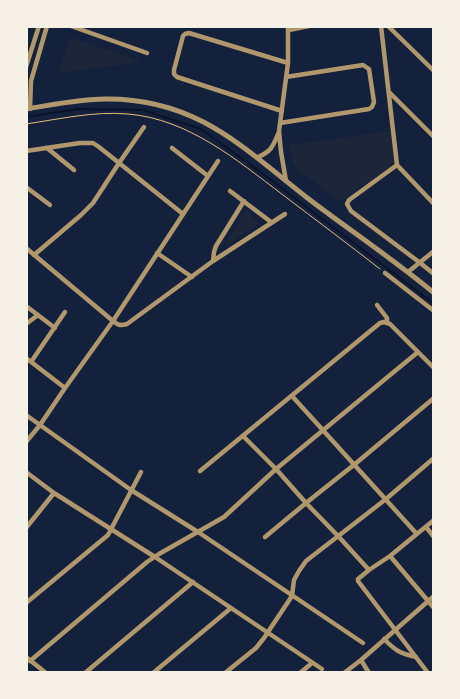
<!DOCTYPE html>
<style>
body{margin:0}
#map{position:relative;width:460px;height:699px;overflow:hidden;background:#14213d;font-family:"Titillium Web",sans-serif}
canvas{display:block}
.frame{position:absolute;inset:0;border:28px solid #f6f1e7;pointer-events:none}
</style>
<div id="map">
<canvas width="460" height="699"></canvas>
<div class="frame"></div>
</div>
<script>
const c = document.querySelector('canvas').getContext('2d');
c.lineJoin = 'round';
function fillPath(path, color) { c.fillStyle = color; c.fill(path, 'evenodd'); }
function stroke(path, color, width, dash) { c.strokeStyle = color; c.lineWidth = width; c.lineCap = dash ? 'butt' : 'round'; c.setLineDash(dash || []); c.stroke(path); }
const green = new Path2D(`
 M 70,37 L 143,62 L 58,73 Z
 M 391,131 L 396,163 L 340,201 L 301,173 L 293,164 L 289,145 Z
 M 246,210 L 259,223 L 224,247 Z`);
const stream = new Path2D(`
 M 26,117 L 78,109 L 143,110 L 201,129 L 267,177 L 434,304`);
const path = new Path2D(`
 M 26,124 C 60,119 94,111 128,114 C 188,119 237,160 283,195 C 316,220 348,244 380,269`);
const minor = new Path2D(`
 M 71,26 L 147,53
 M 381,26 L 397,165 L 349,200 L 347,204 L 351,211 L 419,262 L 434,274
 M 388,26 L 434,71
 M 289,30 L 309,26
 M 26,67 L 39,26
 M 389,92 L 434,137
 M 30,109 L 31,81 L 47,26
 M 282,111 L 177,77 L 174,74 L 174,70 L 183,36 L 185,34 L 189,33 L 288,63
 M 280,123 L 369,109 L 372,107 L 374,102 L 369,69 L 363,65 L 286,77
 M 47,148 L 74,170
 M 172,148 L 208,176
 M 26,151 L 80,143 L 93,143 L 99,147 L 183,214
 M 258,157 C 272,151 273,146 279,132
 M 397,165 L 434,204
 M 286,181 L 281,152 L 279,131 L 288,63 L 288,26
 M 26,187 L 50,205
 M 230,191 L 271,222
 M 26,248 L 113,321 C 118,325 120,326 127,324 L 213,261 L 285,214
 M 157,253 L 192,277
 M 34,255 L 81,215 L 93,203 L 119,163 L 144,127
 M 213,261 L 214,252 L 216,246 L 244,201
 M 408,272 L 434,251
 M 385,273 L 434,311
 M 377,305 L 387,318 L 387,322
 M 26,306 L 55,328
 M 26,324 L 38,315
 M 26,358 L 65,388
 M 31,362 L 65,312
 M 292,396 L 416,533
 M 26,415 L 131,490 L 198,532 L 363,643
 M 243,436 L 276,469 L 306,503 L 339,537 L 369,570
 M 26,442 L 40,425 L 65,388 L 113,321 L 218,161
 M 200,471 L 380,323 L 384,322 L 390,324 L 434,368
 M 26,472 L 54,493 L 155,557 L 322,669
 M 426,527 L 434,537
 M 26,528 L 54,493
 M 265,537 L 306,503 L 355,464 L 434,398
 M 390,556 L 434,608
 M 26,603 L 108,535 L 141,472
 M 384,639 C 396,651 399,653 416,657
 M 26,657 L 46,673
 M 361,660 L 369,673
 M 30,661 L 147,562 L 159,554 L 224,517 L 276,469 L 418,352
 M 85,673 L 193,582
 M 153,673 L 231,608
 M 225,673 L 256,648 L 264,638 L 292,596 L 294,580 L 299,571 L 306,561 L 386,499 L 434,458
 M 300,673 L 312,663
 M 344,673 L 361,660 L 434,596
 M 428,673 L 358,581 L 358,579 L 369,570 L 390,556 L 434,520`);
const tertiary = new Path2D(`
 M 26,109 C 52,105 79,99 105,99 C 197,98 243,148 310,200 C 351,231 394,260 434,293`);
fillPath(green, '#1d2539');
stroke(stream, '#0b132b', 2);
stroke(path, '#e5c07b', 1);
stroke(minor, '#b1986c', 4.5);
stroke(tertiary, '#b1986c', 5);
</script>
